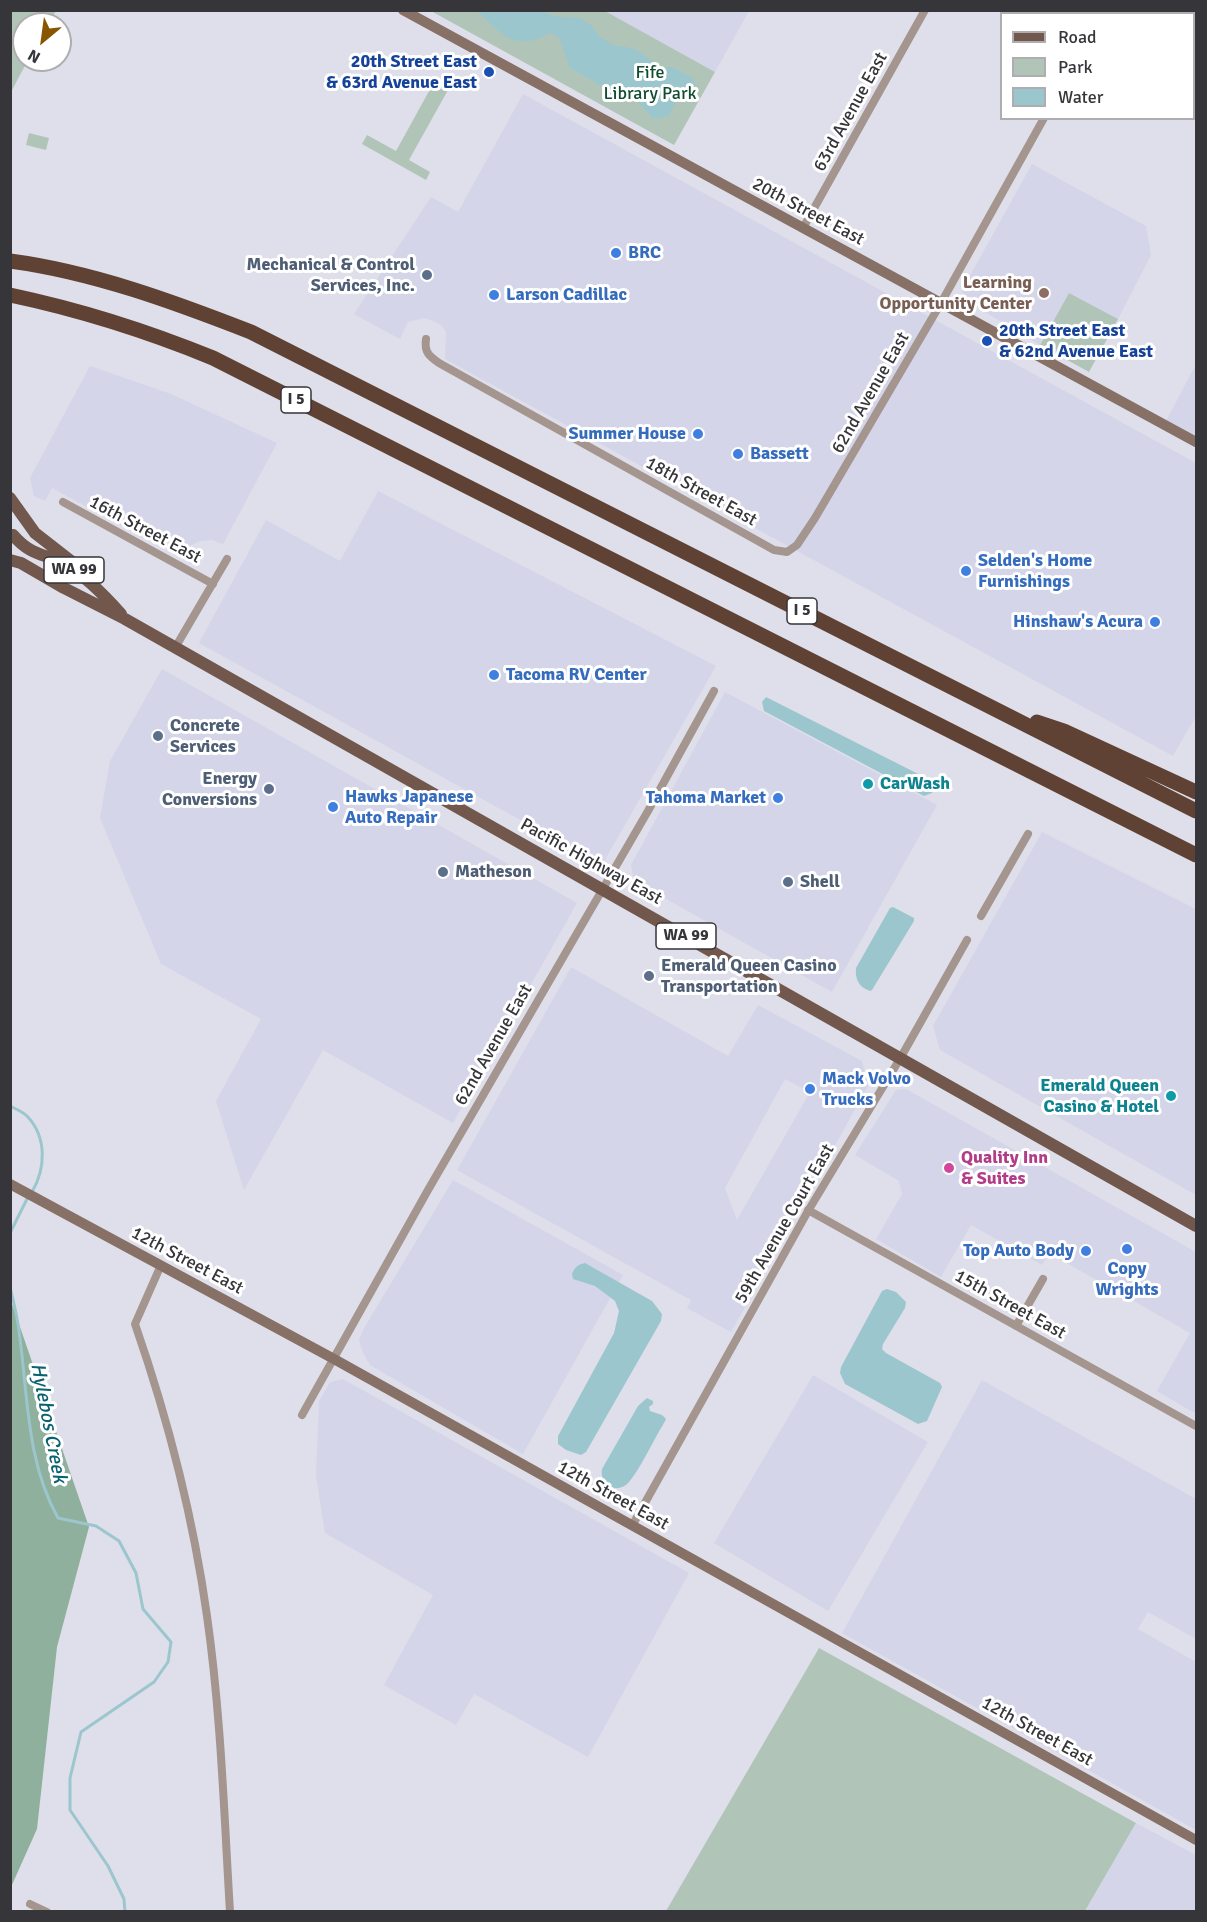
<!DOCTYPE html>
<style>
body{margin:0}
#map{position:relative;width:1207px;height:1922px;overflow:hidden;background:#dedfea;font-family:Signika,sans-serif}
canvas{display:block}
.frame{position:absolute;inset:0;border:12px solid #35353a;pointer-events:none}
.legend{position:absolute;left:1000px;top:12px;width:195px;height:108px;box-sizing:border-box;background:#fff;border:2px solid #aeaeb0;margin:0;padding:8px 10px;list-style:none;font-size:18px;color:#35353a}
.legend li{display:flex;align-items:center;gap:12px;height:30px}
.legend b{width:30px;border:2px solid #aeaeb0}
.north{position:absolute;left:12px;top:12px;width:60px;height:60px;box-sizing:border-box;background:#fff;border:2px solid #aeaeb0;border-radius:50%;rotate:209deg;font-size:16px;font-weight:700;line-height:24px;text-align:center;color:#35353a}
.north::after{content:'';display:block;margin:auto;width:21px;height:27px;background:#850;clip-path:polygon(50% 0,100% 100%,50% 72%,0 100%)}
</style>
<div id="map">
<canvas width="1207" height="1922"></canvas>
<div class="frame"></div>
<ul class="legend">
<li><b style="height:8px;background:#71574c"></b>Road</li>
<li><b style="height:16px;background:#b0c5b8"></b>Park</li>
<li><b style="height:16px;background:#9cc6ce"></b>Water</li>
</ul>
<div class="north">N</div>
</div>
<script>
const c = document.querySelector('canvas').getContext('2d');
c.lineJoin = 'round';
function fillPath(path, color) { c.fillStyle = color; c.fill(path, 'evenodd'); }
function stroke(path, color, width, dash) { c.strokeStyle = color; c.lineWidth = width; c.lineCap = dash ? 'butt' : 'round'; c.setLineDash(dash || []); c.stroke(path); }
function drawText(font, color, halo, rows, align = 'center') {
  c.font = font + ' Signika,sans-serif'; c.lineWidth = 6; c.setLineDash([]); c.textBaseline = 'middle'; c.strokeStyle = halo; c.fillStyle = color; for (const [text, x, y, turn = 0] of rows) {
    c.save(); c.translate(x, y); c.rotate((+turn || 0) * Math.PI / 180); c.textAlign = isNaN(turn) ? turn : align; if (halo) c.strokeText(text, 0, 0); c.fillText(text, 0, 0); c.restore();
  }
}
const built = new Path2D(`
 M 605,11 L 749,11 L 715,72 Z
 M 523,94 L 1196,463 L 1196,716 L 1173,756 L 445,359 L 446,332 L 441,325 L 433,321 L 424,318 L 408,322 L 400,339 L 354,314 L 431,197 L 458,212 Z
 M 1032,164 L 1146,226 L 1151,255 L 1118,319 L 1069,293 L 1040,345 L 963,299 L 962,290 Z
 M 1196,364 L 1196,442 L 1164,425 Z
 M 90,366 L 171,394 L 277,443 L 223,544 L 212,540 L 200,541 L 189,546 L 181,555 L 168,546 L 163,548 L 52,488 L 45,501 L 34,496 L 30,478 Z
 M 378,491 L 716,666 L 602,865 L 199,643 L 266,520 L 340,561 Z
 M 162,669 L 577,903 L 453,1123 L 323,1050 L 244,1190 L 216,1101 L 261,1019 L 161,964 L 100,818 L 110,761 Z
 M 725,692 L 937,805 L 832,992 L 634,881 L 631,865 Z
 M 1042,832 L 1196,909 L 1196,1195 L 940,1050 L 933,1026 Z
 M 571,967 L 728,1056 L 758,1005 L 862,1061 L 868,1086 L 731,1332 L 687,1308 L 691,1300 L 457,1170 ZM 785,1079 L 810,1092 L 737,1220 L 725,1188 Z
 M 906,1089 L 1196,1252 L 1196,1414 L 1157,1391 L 1190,1333 L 1049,1253 L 1042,1265 L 971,1225 L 941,1277 L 876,1239 L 902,1194 L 899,1181 L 855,1155 L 896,1090 Z
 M 453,1180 L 623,1275 L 523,1454 L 370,1365 L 363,1353 L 359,1340 L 364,1328 Z
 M 813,1375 L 928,1442 L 828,1611 L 714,1543 Z
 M 343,1379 L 689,1573 L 588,1757 L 474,1694 L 456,1725 L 384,1685 L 433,1595 L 325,1533 L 316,1476 L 319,1401 L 330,1382 Z
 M 982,1380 L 1196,1499 L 1196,1639 L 1148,1612 L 1138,1629 L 1196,1662 L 1196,1830 L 842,1633 Z
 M 1136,1823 L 1196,1855 L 1196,1911 L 1085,1912 Z`);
const green = new Path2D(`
 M 11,10 L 56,11 L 49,24 L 24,24 L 24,60 L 28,60 L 11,92 Z
 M 431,11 L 605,11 L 715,72 L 674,145 Z
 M 434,82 L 448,90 L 409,160 L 430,172 L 426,180 L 362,144 L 367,135 L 396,151 Z
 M 29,133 L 49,138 L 46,150 L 26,145 Z
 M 1069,293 L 1118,319 L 1089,372 L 1040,345 Z
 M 819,1648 L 1136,1823 L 1085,1911 L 666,1911 Z`);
const forest = new Path2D(`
 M 10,1298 L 89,1527 L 57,1647 L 37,1829 L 11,1887 Z`);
const water = new Path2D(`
 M 477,11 L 542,11 L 553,16 L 580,18 L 592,26 L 600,37 L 615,46 L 627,47 L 639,51 L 660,67 L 672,67 L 693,78 L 695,86 L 675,103 L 669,116 L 653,119 L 639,103 L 626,94 L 608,90 L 569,67 L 560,39 L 552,33 C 544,35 537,40 529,41 C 506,45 492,24 477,11 Z
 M 766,697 L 934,782 L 935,786 L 932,793 L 924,796 L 764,711 L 762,702 Z
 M 893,907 L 914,918 L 914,921 L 872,990 L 870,991 C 859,987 855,980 856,968 L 890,908 Z
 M 585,1263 L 652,1301 L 662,1314 L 661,1321 L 586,1452 L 581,1455 L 566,1450 L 558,1444 L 558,1436 L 614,1333 L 619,1311 L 615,1301 L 595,1286 L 573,1279 L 572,1274 C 575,1267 577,1265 585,1263 Z
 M 887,1289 L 896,1292 L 906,1302 L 905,1308 L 883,1344 L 882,1349 L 886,1353 L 940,1383 L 942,1387 L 927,1421 L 918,1424 L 845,1384 L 840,1373 L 841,1367 L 882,1291 Z
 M 647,1398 L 653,1401 L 653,1404 L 649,1407 L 650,1411 L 662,1415 L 666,1419 L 664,1423 C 654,1439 641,1468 629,1482 C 618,1495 599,1486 602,1469 L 638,1406 Z`);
const stream = new Path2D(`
 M 10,1106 C 16,1109 23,1112 27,1116 C 47,1137 46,1168 32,1192
 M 10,1233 L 28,1197
 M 10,1287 C 13,1299 16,1312 18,1324 C 28,1388 25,1460 58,1518 L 96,1526 L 119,1541 L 136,1573 L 143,1609 L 171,1642 L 168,1662 L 154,1682 L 81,1732 L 70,1778 L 70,1810 L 108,1866 L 124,1899 L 125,1912`);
const street = new Path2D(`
 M 1102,14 L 1104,10
 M 803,228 L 925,10
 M 426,339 C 424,352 429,356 439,363 L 774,550 L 787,552 L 797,545 L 815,518 L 941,303 L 1044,118
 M 63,502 L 213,584
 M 175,648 L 227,559
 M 981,916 L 1028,834
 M 808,1210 L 1196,1426
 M 161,1265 L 135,1324 C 168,1419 193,1516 207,1616 C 221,1714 224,1813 230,1912
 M 1016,1326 L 1043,1279
 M 302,1415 L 428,1190 L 648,811 L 714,691
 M 632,1526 L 808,1211 L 901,1057 L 967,940
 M 30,1904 L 47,1912`);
const secondary = new Path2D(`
 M 403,10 L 1196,442
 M 10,1184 L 334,1359 L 1196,1840`);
const primary = new Path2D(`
 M 10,498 L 35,533 L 76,565
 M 13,535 C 31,556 43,553 65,564 C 86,576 105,596 121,614
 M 10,560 L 21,563 L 64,588 L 125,619 L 1196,1226`);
const highway = new Path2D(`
 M 10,261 C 93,272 174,302 251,332 L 1196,811
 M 10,295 C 81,310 147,331 213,358 L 1196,855
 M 1037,722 L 1064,731 L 1196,792`);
const markers = [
 [489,72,6,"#1a4fb4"],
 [616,253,6,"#3f7fe0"],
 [427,275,6,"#5c6f8a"],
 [1044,293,6,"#8d6e63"],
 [494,295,6,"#3f7fe0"],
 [987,341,6,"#1a4fb4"],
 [698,434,6,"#3f7fe0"],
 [738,454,6,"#3f7fe0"],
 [966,571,6,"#3f7fe0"],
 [1155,622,6,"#3f7fe0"],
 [494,675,6,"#3f7fe0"],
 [158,736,6,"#5c6f8a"],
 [868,784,6,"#0f9aa8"],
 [269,789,6,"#5c6f8a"],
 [778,798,6,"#3f7fe0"],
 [333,807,6,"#3f7fe0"],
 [443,872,6,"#5c6f8a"],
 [788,882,6,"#5c6f8a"],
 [649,976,6,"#5c6f8a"],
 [810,1089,6,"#3f7fe0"],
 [1171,1096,6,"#0f9aa8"],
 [949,1168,6,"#d1479c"],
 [1127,1249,6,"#3f7fe0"],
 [1086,1251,6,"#3f7fe0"]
];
const shields = [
 [296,400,30],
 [74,570,60],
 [802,611,30],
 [686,936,60]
];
const shieldNames = [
 ["I 5",296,400],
 ["WA 99",74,570],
 ["I 5",802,611],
 ["WA 99",686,936]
];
const transitNames = [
 ["20th Street East",477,62],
 ["& 63rd Avenue East",477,83],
 ["20th Street East",999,331,"left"],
 ["& 62nd Avenue East",999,352,"left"]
];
const parkNames = [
 ["Fife",650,73],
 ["Library Park",650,94]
];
const streetNames = [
 ["63rd Avenue East",851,112,-61],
 ["20th Street East",808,212,28],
 ["62nd Avenue East",871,393,-60],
 ["18th Street East",701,492,29],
 ["16th Street East",145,530,28],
 ["Pacific Highway East",591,862,29],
 ["62nd Avenue East",494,1045,-60],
 ["59th Avenue Court East",785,1224,-60],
 ["12th Street East",187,1261,28],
 ["15th Street East",1010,1305,29],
 ["12th Street East",613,1496,29],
 ["12th Street East",1037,1732,29]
];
const shopNames = [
 ["BRC",628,253],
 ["Larson Cadillac",506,295],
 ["Summer House",686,434,"right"],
 ["Bassett",750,454],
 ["Selden's Home",978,561],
 ["Furnishings",978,582],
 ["Hinshaw's Acura",1143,622,"right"],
 ["Tacoma RV Center",506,675],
 ["Hawks Japanese",345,797],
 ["Auto Repair",345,818],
 ["Tahoma Market",766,798,"right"],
 ["Mack Volvo",822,1079],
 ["Trucks",822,1100],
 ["Top Auto Body",1074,1251,"right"],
 ["Copy",1127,1269,"center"],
 ["Wrights",1127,1290,"center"]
];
const serviceNames = [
 ["Mechanical & Control",415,265,"right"],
 ["Services, Inc.",415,286,"right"],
 ["Concrete",170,726],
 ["Services",170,747],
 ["Energy",257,779,"right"],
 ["Conversions",257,800,"right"],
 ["Matheson",455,872],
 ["Shell",800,882],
 ["Emerald Queen Casino",661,966],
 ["Transportation",661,987]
];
const educationNames = [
 ["Learning",1032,283],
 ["Opportunity Center",1032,304]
];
const cultureNames = [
 ["CarWash",880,784],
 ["Emerald Queen",1159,1086,"right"],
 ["Casino & Hotel",1159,1107,"right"]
];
const hotelNames = [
 ["Quality Inn",961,1158],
 ["& Suites",961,1179]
];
const waterNames = [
 ["Hylebos Creek",48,1423,79]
];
fillPath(built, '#d4d5e8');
fillPath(green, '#b0c5b8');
fillPath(forest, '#8fb09c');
fillPath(water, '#9cc6ce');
stroke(stream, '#9cc6ce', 3);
stroke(street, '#a4958e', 8);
stroke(secondary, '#877167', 10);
stroke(primary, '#71574c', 12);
stroke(highway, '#5f4234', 15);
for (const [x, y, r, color] of markers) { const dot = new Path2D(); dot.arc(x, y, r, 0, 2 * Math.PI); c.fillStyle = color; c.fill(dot); stroke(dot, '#fff', 2); }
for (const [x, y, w] of shields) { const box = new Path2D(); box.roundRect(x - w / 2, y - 13, w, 26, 4.5); c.fillStyle = '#fff'; c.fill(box); stroke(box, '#35353a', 1.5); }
drawText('bold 16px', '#35353a', null, shieldNames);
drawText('bold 18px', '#164399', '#fff', transitNames, 'right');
drawText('18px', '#114c30', '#fff', parkNames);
drawText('18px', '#35353a', '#fff', streetNames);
drawText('bold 18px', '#366cbe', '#fff', shopNames, 'left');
drawText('bold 18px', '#4e5e75', '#fff', serviceNames, 'left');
drawText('bold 18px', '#785e54', '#fff', educationNames, 'right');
drawText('bold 18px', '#0d838f', '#fff', cultureNames, 'left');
drawText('bold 18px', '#b23c85', '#fff', hotelNames, 'left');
drawText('italic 20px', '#09626f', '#fff', waterNames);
</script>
